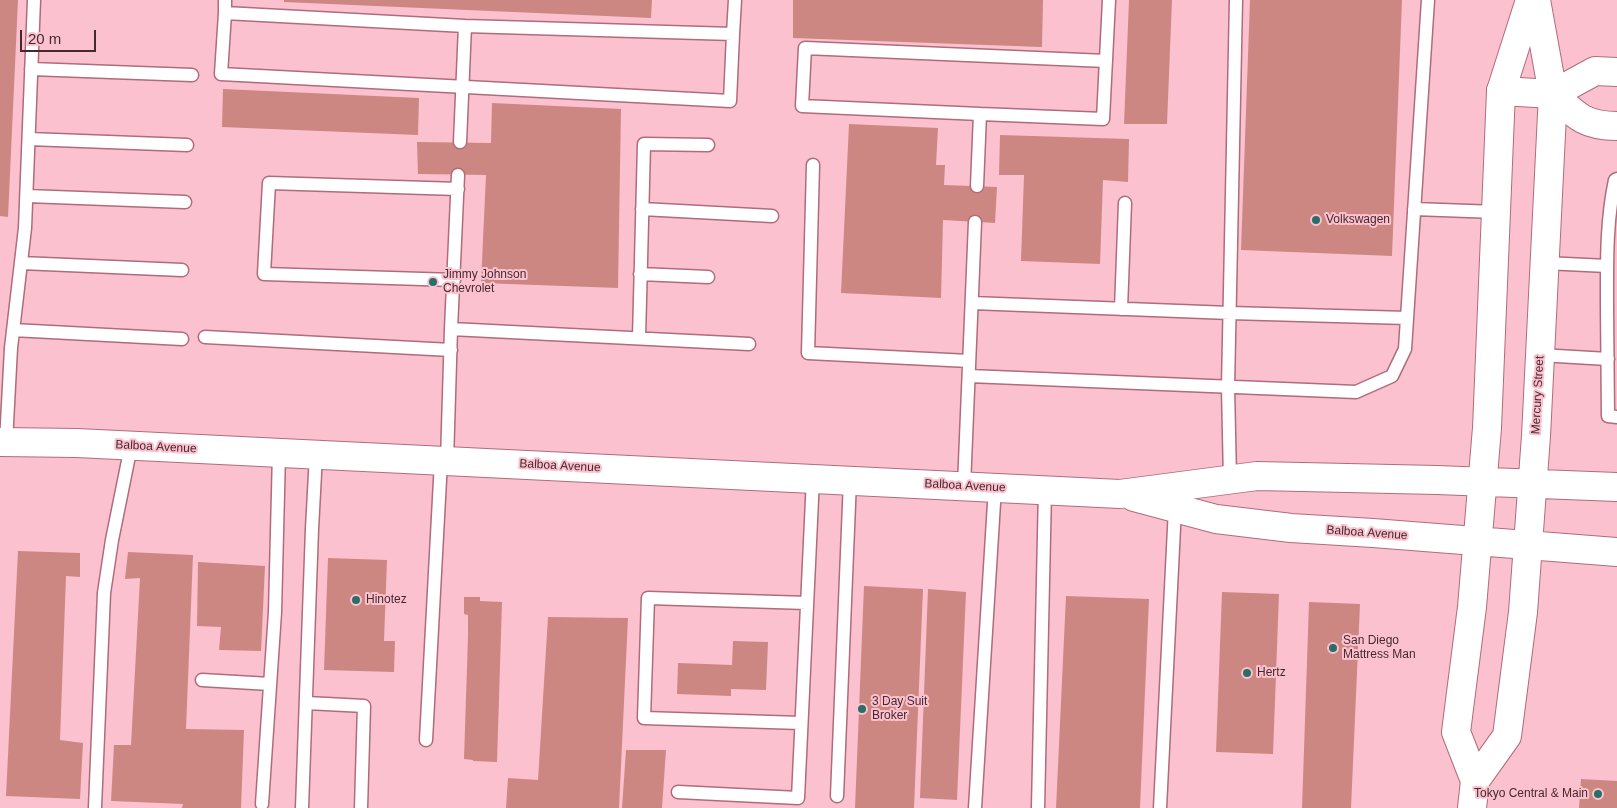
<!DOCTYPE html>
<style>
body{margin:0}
#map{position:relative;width:1617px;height:808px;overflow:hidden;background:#fcc1ce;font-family:Arial,sans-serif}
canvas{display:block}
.scale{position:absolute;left:20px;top:30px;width:76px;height:22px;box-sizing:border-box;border:2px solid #45292f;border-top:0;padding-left:6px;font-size:15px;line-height:18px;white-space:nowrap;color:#45292f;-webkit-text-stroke:4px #fcc1ce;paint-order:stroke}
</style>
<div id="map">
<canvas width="1617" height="808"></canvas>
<div class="scale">20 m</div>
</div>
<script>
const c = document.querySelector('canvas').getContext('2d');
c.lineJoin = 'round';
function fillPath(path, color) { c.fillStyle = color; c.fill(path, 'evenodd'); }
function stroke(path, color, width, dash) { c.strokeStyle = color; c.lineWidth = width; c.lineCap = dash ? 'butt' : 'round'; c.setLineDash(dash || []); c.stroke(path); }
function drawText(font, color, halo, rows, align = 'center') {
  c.font = font + ' Arial,sans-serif'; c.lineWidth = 4; c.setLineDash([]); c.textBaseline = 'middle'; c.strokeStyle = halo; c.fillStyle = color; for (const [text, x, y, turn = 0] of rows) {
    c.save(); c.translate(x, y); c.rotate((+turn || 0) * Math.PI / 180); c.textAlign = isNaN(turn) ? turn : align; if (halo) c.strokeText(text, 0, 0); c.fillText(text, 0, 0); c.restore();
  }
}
const building = new Path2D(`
 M 0,0 L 18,0 L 8,217 L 0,216 Z
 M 284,0 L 652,0 L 651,18 L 284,2 Z
 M 793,0 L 1043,0 L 1042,47 L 793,38 Z
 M 1129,0 L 1172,0 L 1167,124 L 1124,124 Z
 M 1250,0 L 1402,0 L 1392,256 L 1241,250 Z
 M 223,89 L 419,98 L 418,135 L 222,127 Z
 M 492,103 L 621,109 L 618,288 L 481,283 L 486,175 L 418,174 L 417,142 L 491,143 Z
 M 849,124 L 938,128 L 936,165 L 945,165 L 944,185 L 997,187 L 995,223 L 943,220 L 941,298 L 841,293 Z
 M 1000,135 L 1129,139 L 1128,182 L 1103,180 L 1100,264 L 1021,261 L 1024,175 L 999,175 Z
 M 18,551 L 80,553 L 80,577 L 66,576 L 60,740 L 83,743 L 80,799 L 6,796 Z
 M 128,552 L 193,555 L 186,729 L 244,730 L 241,808 L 182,808 L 183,804 L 111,801 L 114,745 L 131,745 L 140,578 L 125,579 Z
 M 328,558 L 387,560 L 384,641 L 395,641 L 394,672 L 324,670 Z
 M 198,562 L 265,566 L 261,651 L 219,650 L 221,627 L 197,626 Z
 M 864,586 L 923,589 L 914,808 L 855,808 Z
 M 928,589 L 966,592 L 957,800 L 920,798 Z
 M 1222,592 L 1279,594 L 1273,754 L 1216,752 Z
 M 1066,596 L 1149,599 L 1140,808 L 1056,808 Z
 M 464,597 L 480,597 L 480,601 L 502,602 L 497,762 L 473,761 L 473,760 L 464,759 L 468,636 L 468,615 L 464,614 Z
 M 1309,602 L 1360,604 L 1351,808 L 1302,808 Z
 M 548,617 L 628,618 L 619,808 L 506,808 L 508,778 L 538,780 Z
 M 733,641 L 768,642 L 766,690 L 731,689 L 731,696 L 677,694 L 678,663 L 732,665 Z
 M 626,750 L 666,750 L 662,808 L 622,808 Z
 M 1581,779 L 1617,781 L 1617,808 L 1579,808 Z`);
const lane = new Path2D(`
 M 225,13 L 225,0
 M 465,26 L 225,13 L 221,74 L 730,101 L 733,34
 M 31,69 L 192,75
 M 980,114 L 802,106 L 805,48 L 1106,61
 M 29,139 L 187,145
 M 460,142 L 465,26 L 733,34 L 735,0
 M 813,165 L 808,353 L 969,361
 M 1617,179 L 1615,180 C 1606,222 1607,263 1607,306 C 1607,342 1608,379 1608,416 L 1617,417
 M 977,186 L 980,114 L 1103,119 L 1109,0
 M 27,196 L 185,202
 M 642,209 L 772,216
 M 1414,209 L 1496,212
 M 21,263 L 182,270
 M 1545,263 L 1607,266
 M 640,274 L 708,277
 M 454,280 L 264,274 L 269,183 L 458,189
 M 972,303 L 1230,313 L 1407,318
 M 1121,309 L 1125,203
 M 451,329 L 458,175
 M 13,330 L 182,339
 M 205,337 L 451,350
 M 639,338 L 644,144 L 708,145
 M 1540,355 L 1608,359
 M 969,376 L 1356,392 L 1392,376 L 1405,349 L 1428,0
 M 6,442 L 11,348 L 25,228 L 34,0
 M 447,461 L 451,329 L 749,344
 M 1230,480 L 1228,387 L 1236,0
 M 964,486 L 975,222
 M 202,680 L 270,684
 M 307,703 L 364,706 L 361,808
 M 801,723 L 644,718 L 648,598 L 807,603
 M 426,740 L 441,461
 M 678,792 L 798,798 L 813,478
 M 837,796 L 850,480
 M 262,804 L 275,612 L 279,453
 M 95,807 L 104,593 L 112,540 L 131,446
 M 302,808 L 312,529 L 316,455
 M 975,808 L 995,487
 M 1038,808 L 1045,490
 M 1160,808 L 1175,508`);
const secondary = new Path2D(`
 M 1536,0 L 1553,94
 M 1501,91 L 1530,0`);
const primary = new Path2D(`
 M 0,442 L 77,443 L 1120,494 L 1257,476 L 1437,480 L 1617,487
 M 1134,497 L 1216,519 L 1291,528 L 1373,533 L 1617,552
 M 1475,781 L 1456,732 L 1472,607 L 1487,428 L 1501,91
 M 1472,808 L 1475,781 L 1507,736 L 1523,612 L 1536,436 L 1553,94`);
const highway = new Path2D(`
 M 1501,91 L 1553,94 L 1595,71 L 1617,72
 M 1553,94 C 1575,115 1584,126 1617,126`);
const markers = [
 [1316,220,5,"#276f67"],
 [433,282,5,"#276f67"],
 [356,600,5,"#276f67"],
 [1333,648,5,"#276f67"],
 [1247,673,5,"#276f67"],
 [862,709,5,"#276f67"],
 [1598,794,5,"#276f67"]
];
const poiNames = [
 ["Volkswagen",1326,220],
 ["Jimmy Johnson",443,275],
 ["Chevrolet",443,289],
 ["Hinotez",366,600],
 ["San Diego",1343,641],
 ["Mattress Man",1343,655],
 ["Hertz",1257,673],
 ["3 Day Suit",872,702],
 ["Broker",872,716],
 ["Tokyo Central & Main",1588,794,"right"]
];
const streetNames = [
 ["Mercury Street",1538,395,-87],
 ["Balboa Avenue",156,447,3],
 ["Balboa Avenue",560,466,3],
 ["Balboa Avenue",965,486,3],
 ["Balboa Avenue",1367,533,4]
];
fillPath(building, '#cd8782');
stroke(lane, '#ae6c7c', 15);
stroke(secondary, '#ae6c7c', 30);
stroke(primary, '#ae6c7c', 30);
stroke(highway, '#ae6c7c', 30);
stroke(lane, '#fff', 12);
stroke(secondary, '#fff', 28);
stroke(primary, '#fff', 28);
stroke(highway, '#fff', 28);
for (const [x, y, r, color] of markers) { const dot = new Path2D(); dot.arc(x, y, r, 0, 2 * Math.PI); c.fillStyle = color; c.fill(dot); stroke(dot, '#fcc1ce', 2); }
drawText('12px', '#45292f', '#fcc1ce', poiNames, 'left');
drawText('12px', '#45292f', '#fcc1ce', streetNames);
</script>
